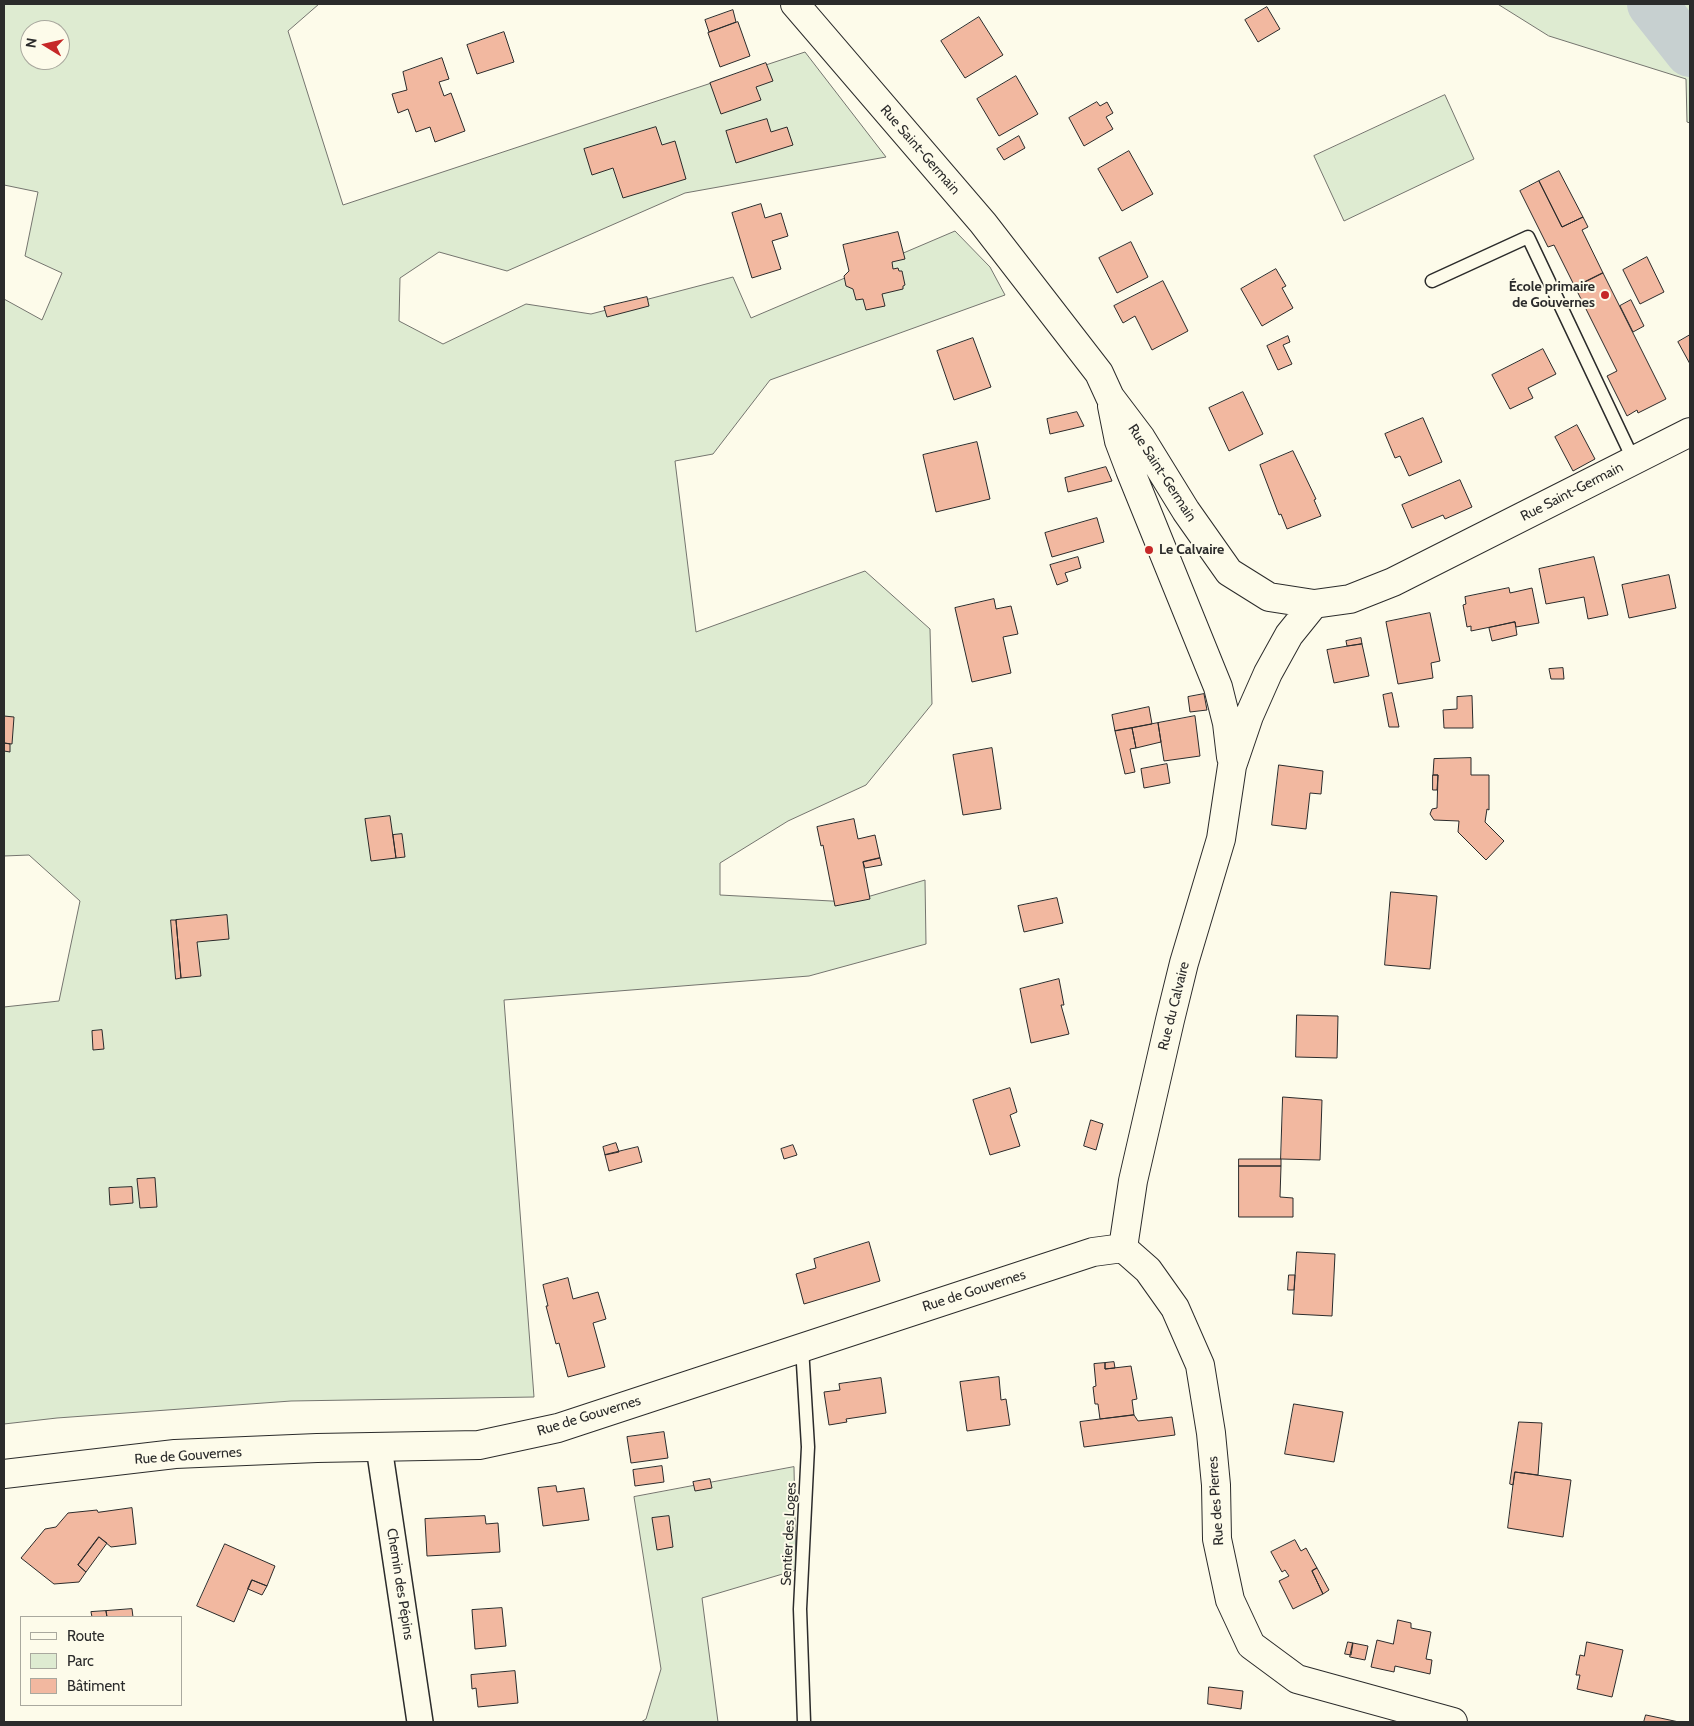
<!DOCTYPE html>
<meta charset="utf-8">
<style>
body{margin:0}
#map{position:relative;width:1694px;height:1726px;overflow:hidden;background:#fdfbea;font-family:Cabin,sans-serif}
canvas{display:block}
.frame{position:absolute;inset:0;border:5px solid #2b2b2b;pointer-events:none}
.legend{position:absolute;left:20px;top:1616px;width:162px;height:90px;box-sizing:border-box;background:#fdfbea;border:1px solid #a9a89e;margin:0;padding:6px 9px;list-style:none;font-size:15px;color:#2b2b2b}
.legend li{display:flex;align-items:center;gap:10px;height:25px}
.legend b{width:25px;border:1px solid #a9a89e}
.north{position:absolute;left:20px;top:20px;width:50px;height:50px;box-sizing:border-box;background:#fdfbea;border:1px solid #a9a89e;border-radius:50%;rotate:279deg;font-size:14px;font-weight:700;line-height:20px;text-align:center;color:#2b2b2b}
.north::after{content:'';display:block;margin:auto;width:18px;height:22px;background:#c62828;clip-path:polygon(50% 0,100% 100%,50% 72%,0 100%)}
</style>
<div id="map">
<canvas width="1694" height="1726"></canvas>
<div class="frame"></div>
<ul class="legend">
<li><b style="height:6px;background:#fdfbea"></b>Route</li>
<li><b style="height:14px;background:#deebd1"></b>Parc</li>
<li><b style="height:14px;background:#f2b8a0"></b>Bâtiment</li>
</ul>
<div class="north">N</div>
</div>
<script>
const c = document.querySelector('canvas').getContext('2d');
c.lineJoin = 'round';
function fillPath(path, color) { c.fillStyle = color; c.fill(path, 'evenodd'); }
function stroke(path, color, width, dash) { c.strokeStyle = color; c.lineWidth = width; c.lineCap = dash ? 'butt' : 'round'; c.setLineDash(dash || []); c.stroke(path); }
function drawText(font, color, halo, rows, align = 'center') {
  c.font = font + ' Cabin,sans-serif'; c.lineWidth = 4; c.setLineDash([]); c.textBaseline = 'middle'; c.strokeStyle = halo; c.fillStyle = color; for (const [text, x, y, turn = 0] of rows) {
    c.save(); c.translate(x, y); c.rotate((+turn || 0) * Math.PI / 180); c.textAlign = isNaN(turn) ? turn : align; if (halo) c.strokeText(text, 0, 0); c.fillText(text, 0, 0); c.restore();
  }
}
const green = new Path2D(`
 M 4,4 L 319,4 L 288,31 L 343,205 L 805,52 L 886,157 L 685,193 L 507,271 L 439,252 L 400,278 L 399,321 L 443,344 L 526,304 L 591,314 L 733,277 L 751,318 L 955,231 L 990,267 L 1005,295 L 770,380 L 713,454 L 675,461 L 696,632 L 865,571 L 930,629 L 932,704 L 866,785 L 788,821 L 720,863 L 720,895 L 850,902 L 925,880 L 926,944 L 809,976 L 504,1000 L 534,1397 L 291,1401 L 57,1418 L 4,1424 L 4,1007 L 59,1001 L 80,901 L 29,855 L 4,856 L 4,299 L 42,320 L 62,273 L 25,256 L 38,192 L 4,185 ZM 30,30 L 60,30 L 60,60 L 30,60 Z
 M 1498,4 L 1690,4 L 1690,123 L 1687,122 L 1686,79 L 1549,36 Z
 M 1445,95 L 1474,159 L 1344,221 L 1314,156 Z
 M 794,1467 L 796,1570 L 702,1598 L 718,1722 L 641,1722 L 646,1719 L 661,1669 L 634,1497 Z`);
const river = new Path2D(`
 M 1652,4 L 1690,52`);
const building = new Path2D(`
 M 1267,7 L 1280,29 L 1258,42 L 1245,20 Z
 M 733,10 L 736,22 L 709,32 L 705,20 Z
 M 979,17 L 1003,55 L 965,78 L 941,41 Z
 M 738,22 L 750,56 L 720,67 L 708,33 Z
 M 504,32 L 514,62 L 477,74 L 467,45 Z
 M 442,58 L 449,79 L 439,82 L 444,96 L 451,93 L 465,131 L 435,142 L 430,127 L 416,132 L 408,109 L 398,113 L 392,94 L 407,90 L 403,72 Z
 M 766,63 L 773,81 L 756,87 L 761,100 L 721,114 L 710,83 Z
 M 1016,76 L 1038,114 L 999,136 L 977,99 Z
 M 1097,102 L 1100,106 L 1107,102 L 1113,113 L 1106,117 L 1113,129 L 1084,146 L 1069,118 Z
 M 767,119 L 771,132 L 787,127 L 793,145 L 736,163 L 726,131 Z
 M 656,127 L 662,145 L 675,141 L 686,179 L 623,198 L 613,168 L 592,175 L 584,149 Z
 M 1019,136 L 1025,148 L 1004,160 L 997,149 Z
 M 1129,151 L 1153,194 L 1122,211 L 1098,169 Z
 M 1559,171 L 1583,217 L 1562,227 L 1539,181 Z
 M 1539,181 L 1562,227 L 1583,217 L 1588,227 L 1582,230 L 1603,273 L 1575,287 L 1554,245 L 1548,247 L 1520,191 Z
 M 761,204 L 765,218 L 781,213 L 788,236 L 772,241 L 781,269 L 752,278 L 732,213 Z
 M 898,232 L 905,259 L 892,262 L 893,269 L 898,268 L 899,271 L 902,271 L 905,285 L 903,286 L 903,289 L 882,294 L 885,306 L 866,310 L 863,299 L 856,300 L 853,289 L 846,286 L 844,276 L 849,271 L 843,245 Z
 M 1131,242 L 1148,277 L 1117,293 L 1099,258 Z
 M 1647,257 L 1664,292 L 1640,304 L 1623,270 Z
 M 1276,269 L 1286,286 L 1282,288 L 1293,308 L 1262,326 L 1241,289 Z
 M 1603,273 L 1666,399 L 1638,413 L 1637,410 L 1627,416 L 1607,376 L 1617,371 L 1575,287 Z
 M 1163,281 L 1188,331 L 1152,350 L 1135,316 L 1123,323 L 1114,306 Z
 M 647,297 L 649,306 L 607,317 L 604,307 Z
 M 1631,300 L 1644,326 L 1633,332 L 1620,306 Z
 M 1690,335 L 1690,364 L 1678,342 Z
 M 1288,336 L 1290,342 L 1283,345 L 1292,364 L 1278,370 L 1267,346 Z
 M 973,338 L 991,387 L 954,400 L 937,351 Z
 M 1543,349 L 1556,374 L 1528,388 L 1533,398 L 1510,409 L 1492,375 Z
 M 1243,392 L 1263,434 L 1229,451 L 1209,408 Z
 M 1077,412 L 1084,426 L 1050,434 L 1047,419 Z
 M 1423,418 L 1442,462 L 1409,476 L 1400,456 L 1395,458 L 1385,434 Z
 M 1577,425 L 1595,459 L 1573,471 L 1555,437 Z
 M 977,442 L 990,499 L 936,512 L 923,455 Z
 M 1293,451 L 1316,499 L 1314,500 L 1321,516 L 1287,529 L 1281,514 L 1279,515 L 1260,465 Z
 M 1106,467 L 1112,481 L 1068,492 L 1065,478 Z
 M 1460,480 L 1472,507 L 1445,519 L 1443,515 L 1412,528 L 1402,505 Z
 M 1097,518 L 1104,542 L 1052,557 L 1045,533 Z
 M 1078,557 L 1081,568 L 1065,573 L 1068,581 L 1057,585 L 1050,565 Z
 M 1594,557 L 1608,615 L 1588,619 L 1584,597 L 1546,604 L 1539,569 Z
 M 1669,575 L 1676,608 L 1629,618 L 1622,585 Z
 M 1509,588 L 1510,593 L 1532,588 L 1539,623 L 1516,627 L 1515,622 L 1471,631 L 1471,626 L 1467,627 L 1463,605 L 1466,604 L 1465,597 Z
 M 994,599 L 996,609 L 1011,606 L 1018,634 L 1003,637 L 1011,673 L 972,682 L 955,608 Z
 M 1430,613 L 1440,661 L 1431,663 L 1433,678 L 1398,684 L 1386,622 Z
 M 1515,622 L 1517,635 L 1492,641 L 1489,628 Z
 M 1361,638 L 1362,644 L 1347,646 L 1346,641 Z
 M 1362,644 L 1369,676 L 1334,683 L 1327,650 Z
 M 1563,668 L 1564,679 L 1551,679 L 1549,669 Z
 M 1392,693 L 1399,727 L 1389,727 L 1383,695 Z
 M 1204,694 L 1207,710 L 1190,712 L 1188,697 Z
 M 1472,696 L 1473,728 L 1444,728 L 1443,710 L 1457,709 L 1457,697 Z
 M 1149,707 L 1152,724 L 1115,731 L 1112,715 Z
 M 4,716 L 14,717 L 12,744 L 4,743 Z
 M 1195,716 L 1200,756 L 1164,761 L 1158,723 Z
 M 1158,723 L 1161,742 L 1136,748 L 1132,728 Z
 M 1132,728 L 1136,748 L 1130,749 L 1135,772 L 1125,774 L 1115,731 Z
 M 4,743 L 10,744 L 10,752 L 4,751 Z
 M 992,748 L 1001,809 L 963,815 L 953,755 Z
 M 1471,758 L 1471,775 L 1489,775 L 1489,810 L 1487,809 L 1485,822 L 1504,841 L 1486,860 L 1458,832 L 1459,821 L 1434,820 L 1430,814 L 1432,809 L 1437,808 L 1438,775 L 1433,775 L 1434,759 Z
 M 1167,764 L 1170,783 L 1144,788 L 1141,769 Z
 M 1279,765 L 1323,771 L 1321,794 L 1310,793 L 1306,829 L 1272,825 Z
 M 1433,775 L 1438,775 L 1437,790 L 1433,790 Z
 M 390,816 L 396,858 L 371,861 L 365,819 Z
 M 854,819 L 858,839 L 875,835 L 880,858 L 863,862 L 870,899 L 835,906 L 823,845 L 821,846 L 817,827 Z
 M 402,834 L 405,857 L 396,858 L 393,835 Z
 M 880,858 L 882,865 L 865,868 L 863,862 Z
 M 1391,892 L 1437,896 L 1430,969 L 1385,965 Z
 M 1057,898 L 1063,923 L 1024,932 L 1018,906 Z
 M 227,915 L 229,939 L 197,942 L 201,976 L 181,978 L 176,920 Z
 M 171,920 L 176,920 L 181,978 L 176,979 Z
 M 1059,979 L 1064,1005 L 1061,1005 L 1069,1034 L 1031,1043 L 1020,989 Z
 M 1297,1015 L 1338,1016 L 1337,1058 L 1296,1057 Z
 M 102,1030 L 104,1049 L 93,1050 L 92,1031 Z
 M 1010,1088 L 1017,1112 L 1010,1115 L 1020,1146 L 990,1155 L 973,1100 Z
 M 1283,1097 L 1322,1100 L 1320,1160 L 1281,1159 Z
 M 1091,1120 L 1103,1124 L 1096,1150 L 1084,1146 Z
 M 616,1143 L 619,1152 L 605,1155 L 603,1147 Z
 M 793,1145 L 797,1155 L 784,1159 L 781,1149 Z
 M 638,1147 L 642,1162 L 609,1171 L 605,1155 Z
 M 1239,1159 L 1281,1159 L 1281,1166 L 1239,1166 Z
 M 1239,1166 L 1281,1166 L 1280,1197 L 1293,1198 L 1293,1217 L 1239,1217 Z
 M 155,1178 L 157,1207 L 140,1208 L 137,1179 Z
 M 132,1187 L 133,1203 L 110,1205 L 109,1188 Z
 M 869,1242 L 880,1281 L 804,1304 L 796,1274 L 816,1268 L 814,1259 Z
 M 1297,1252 L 1335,1254 L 1332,1316 L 1293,1314 Z
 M 1289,1275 L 1295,1275 L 1294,1290 L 1288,1290 Z
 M 568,1278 L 573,1299 L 598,1292 L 606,1319 L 593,1323 L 605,1367 L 568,1377 L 559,1343 L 556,1344 L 546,1306 L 548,1306 L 543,1285 Z
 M 1114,1362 L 1115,1368 L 1105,1369 L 1105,1363 Z
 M 1105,1363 L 1105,1369 L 1131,1366 L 1137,1399 L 1132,1400 L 1134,1415 L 1100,1419 L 1098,1404 L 1095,1404 L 1093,1387 L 1096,1386 L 1094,1364 Z
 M 999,1377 L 1001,1400 L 1006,1399 L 1010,1425 L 967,1431 L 960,1382 Z
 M 881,1378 L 886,1413 L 846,1419 L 847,1422 L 829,1425 L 824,1392 L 840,1390 L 839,1384 Z
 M 1294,1404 L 1343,1412 L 1334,1462 L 1285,1454 Z
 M 1134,1415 L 1138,1421 L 1172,1417 L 1175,1435 L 1084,1447 L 1080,1422 Z
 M 1519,1422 L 1542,1423 L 1538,1475 L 1515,1472 L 1513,1485 L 1510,1484 Z
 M 664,1432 L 668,1458 L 631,1463 L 627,1437 Z
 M 662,1466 L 664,1482 L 635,1486 L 633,1470 Z
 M 1515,1472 L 1571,1480 L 1563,1537 L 1508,1528 Z
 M 710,1479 L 712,1488 L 695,1491 L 693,1482 Z
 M 556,1486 L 557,1492 L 584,1488 L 589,1520 L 543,1526 L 538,1488 Z
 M 132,1508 L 136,1544 L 111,1547 L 99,1537 L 78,1565 L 86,1572 L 79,1582 L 54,1584 L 21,1558 L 45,1529 L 56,1527 L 68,1513 L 97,1510 L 98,1512 Z
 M 485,1516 L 486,1524 L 498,1523 L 500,1552 L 427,1556 L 425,1519 Z
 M 669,1516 L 673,1547 L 657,1550 L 652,1518 Z
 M 99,1537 L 107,1543 L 86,1572 L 78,1565 Z
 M 1295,1540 L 1301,1551 L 1306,1548 L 1317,1568 L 1312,1571 L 1323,1594 L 1293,1609 L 1279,1581 L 1289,1576 L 1285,1570 L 1282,1572 L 1271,1552 Z
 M 225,1544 L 275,1566 L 267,1586 L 252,1580 L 234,1622 L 197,1606 Z
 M 1317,1568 L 1329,1590 L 1323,1594 L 1312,1571 Z
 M 252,1580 L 267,1586 L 262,1595 L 248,1589 Z
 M 502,1608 L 506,1646 L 475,1649 L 472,1610 Z
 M 132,1609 L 133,1617 L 107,1617 L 106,1611 Z
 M 106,1611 L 107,1617 L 92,1617 L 91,1612 Z
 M 1398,1620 L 1411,1623 L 1411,1628 L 1431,1632 L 1426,1659 L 1432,1660 L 1430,1674 L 1395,1666 L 1394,1672 L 1371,1667 L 1377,1640 L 1393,1644 Z
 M 1348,1642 L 1353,1643 L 1351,1655 L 1345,1654 Z
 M 1587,1642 L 1623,1650 L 1612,1697 L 1577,1689 L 1580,1675 L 1576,1675 L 1580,1655 L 1584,1656 Z
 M 1353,1643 L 1368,1646 L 1365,1660 L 1350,1657 Z
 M 515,1671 L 518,1703 L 478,1707 L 476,1688 L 472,1689 L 471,1675 Z
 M 1209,1687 L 1243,1691 L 1241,1709 L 1208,1704 Z
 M 1646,1715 L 1679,1722 L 1644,1722 Z`);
const lane = new Path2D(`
 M 1432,281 L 1528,237 L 1634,461
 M 802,1347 L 808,1447 L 800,1609 L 804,1722`);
const street = new Path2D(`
 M 379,1447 L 420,1722`);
const secondary = new Path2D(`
 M 795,4 L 983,223 L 1099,373 L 1110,397 L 1141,438 L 1186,511 L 1229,572 L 1269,597 L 1314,604 L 1350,599 L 1393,582 L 1690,432
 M 1112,406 L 1119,441 L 1130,470 L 1218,687 L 1227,723 L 1231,757
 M 1123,1248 L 1133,1181 L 1170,1020 L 1184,963 L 1221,839 L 1232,766 L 1249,716 L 1268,673 L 1289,635 L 1314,604
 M 1123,1248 L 1148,1270 L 1175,1308 L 1200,1365 L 1211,1433 L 1216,1485 L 1217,1539 L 1230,1600 L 1251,1645 L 1297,1679 L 1453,1722
 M 4,1474 L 175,1454 L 317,1448 L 479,1445 L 558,1428 L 1093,1252 L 1123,1248`);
const markers = [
 [1605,295,5,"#c62828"],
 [1149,550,5,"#c62828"]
];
const streetNames = [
 ["Rue Saint-Germain",920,150,49],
 ["Rue Saint-Germain",1162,473,57],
 ["Rue Saint-Germain",1572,492,-27],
 ["Rue du Calvaire",1174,1006,-76],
 ["Rue de Gouvernes",974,1291,-18],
 ["Rue de Gouvernes",589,1416,-17],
 ["Rue de Gouvernes",188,1456,-4],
 ["Rue des Pierres",1216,1501,-94],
 ["Sentier des Loges",789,1534,-87],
 ["Chemin des Pépins",400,1584,81]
];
const poiNames = [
 ["École primaire",1595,287],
 ["de Gouvernes",1595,303],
 ["Le Calvaire",1159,550,"left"]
];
fillPath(green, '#deebd1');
stroke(green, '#74746e', 1);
stroke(river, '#c7d0d0', 50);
fillPath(building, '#f2b8a0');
stroke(building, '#2b2b2b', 1);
stroke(lane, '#2b2b2b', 15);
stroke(street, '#2b2b2b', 28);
stroke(secondary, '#2b2b2b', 30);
stroke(lane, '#fdfbea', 12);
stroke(street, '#fdfbea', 25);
stroke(secondary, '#fdfbea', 28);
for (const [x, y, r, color] of markers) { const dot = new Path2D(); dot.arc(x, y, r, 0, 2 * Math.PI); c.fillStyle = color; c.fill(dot); stroke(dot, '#fdfbea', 2); }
drawText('14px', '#2b2b2b', '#fdfbea', streetNames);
drawText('bold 14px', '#2b2b2b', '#fdfbea', poiNames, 'right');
</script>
